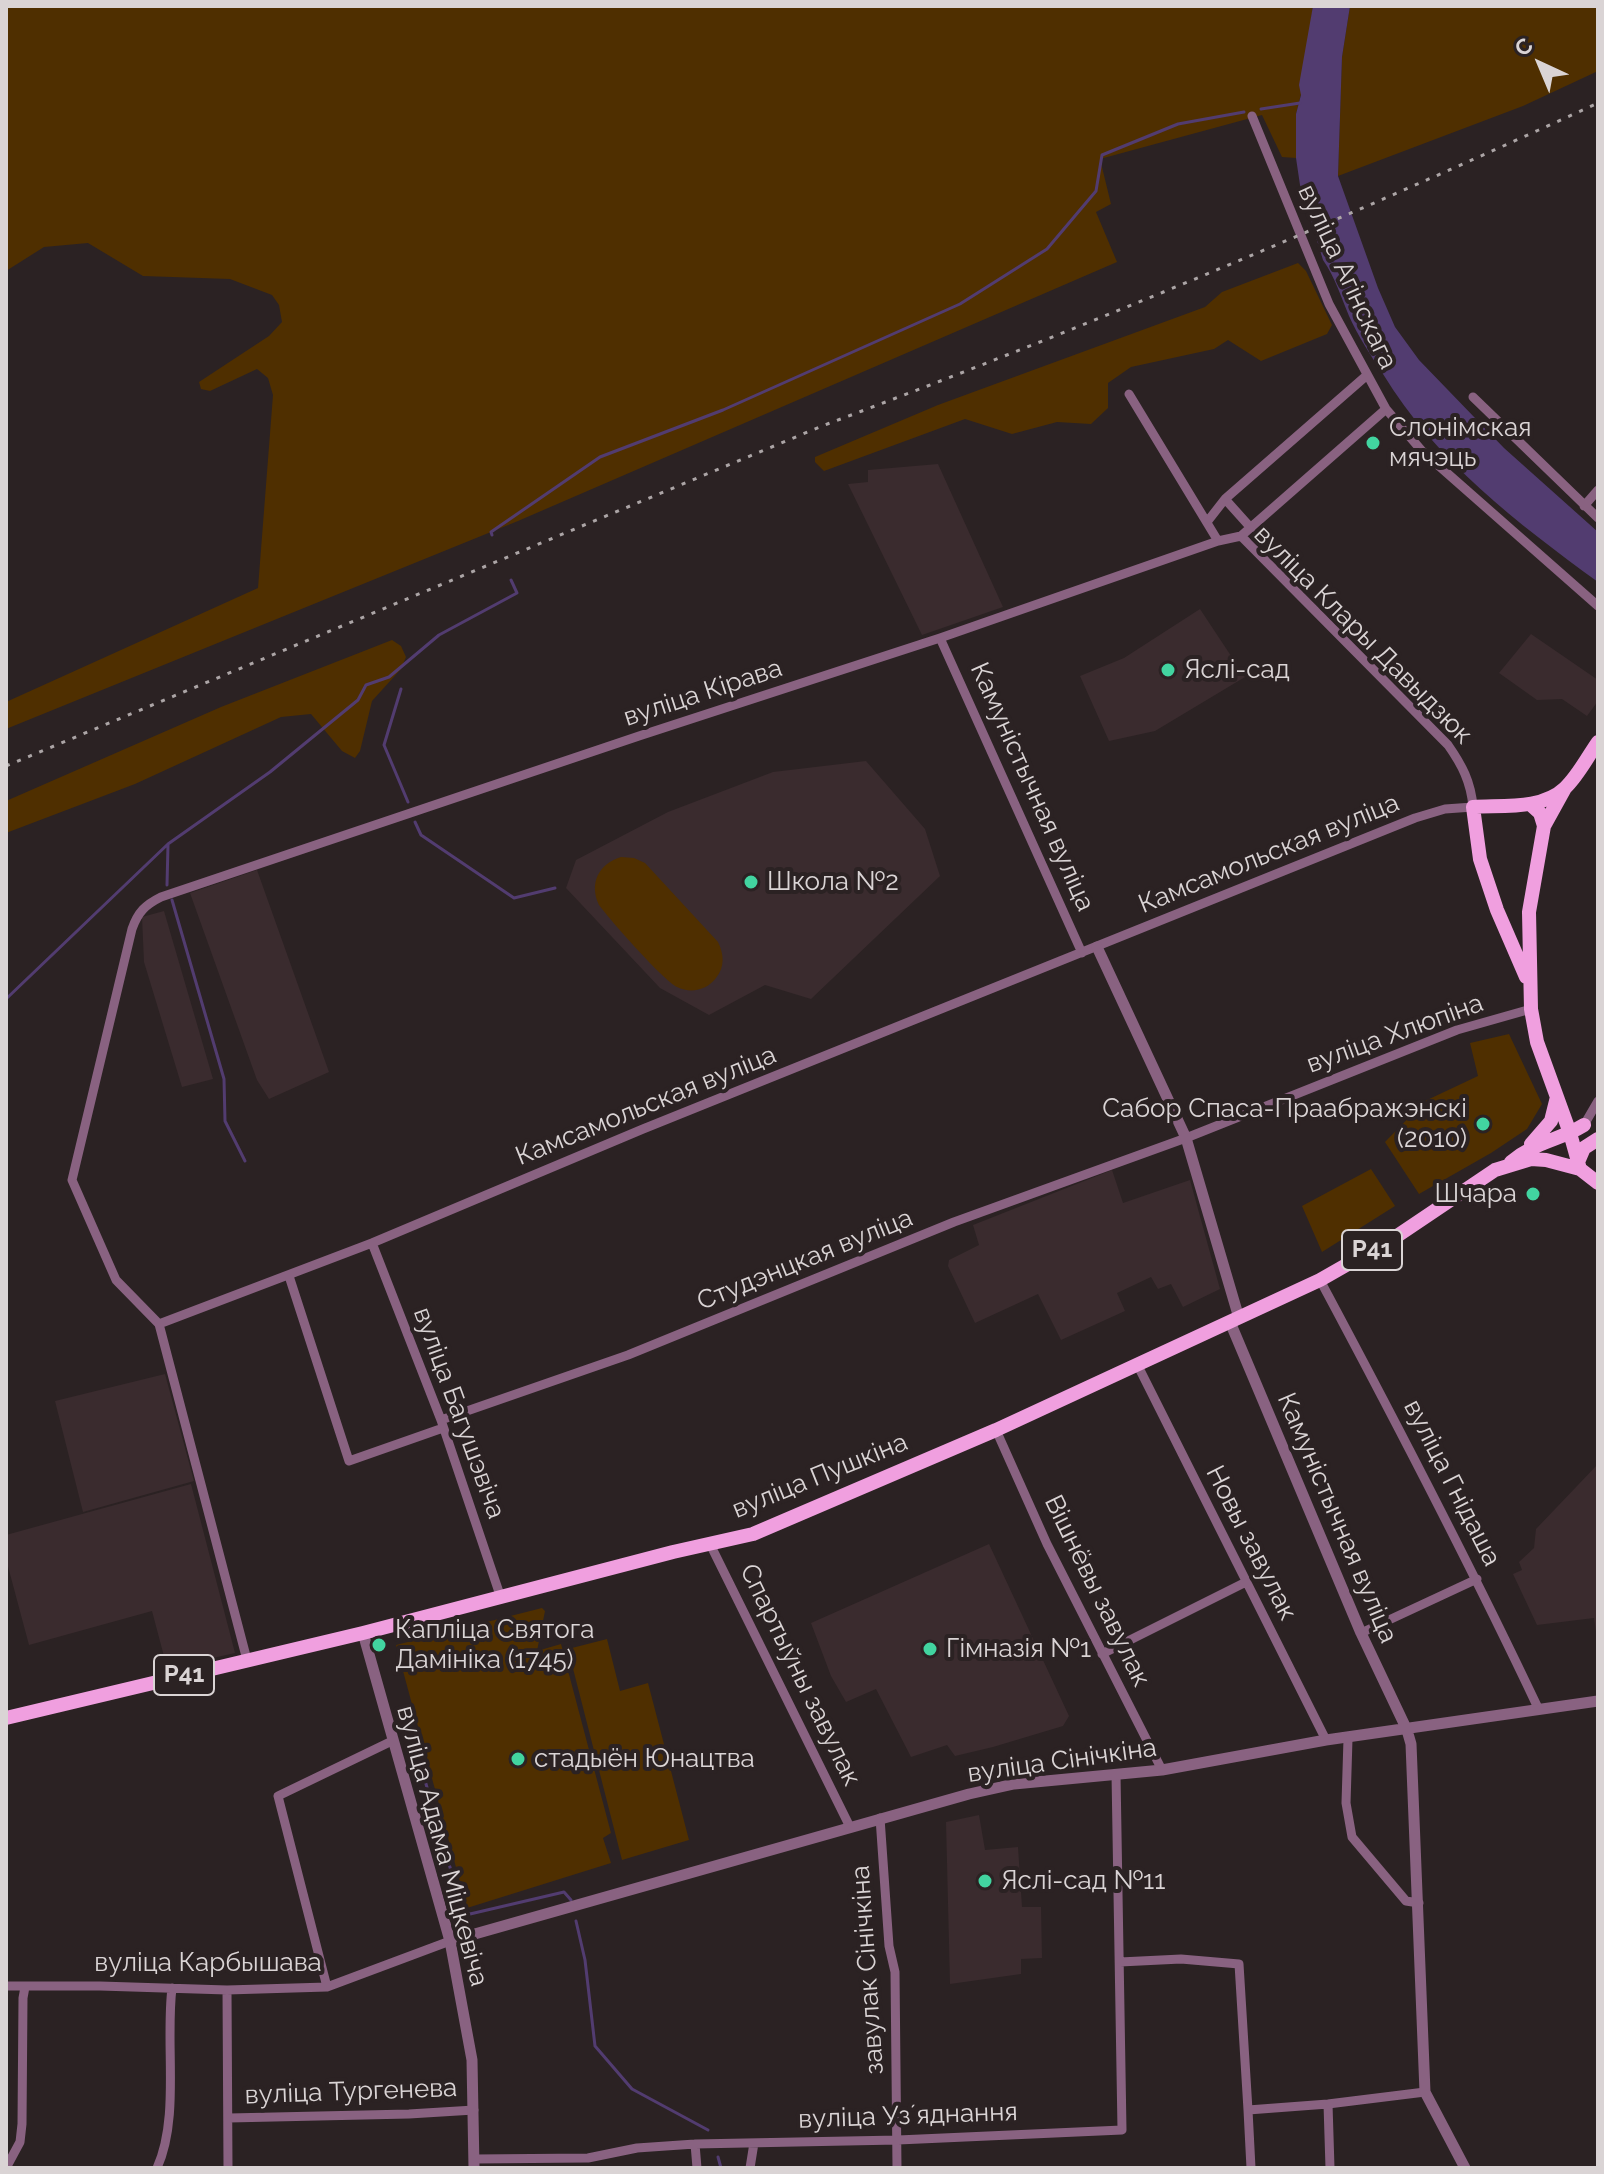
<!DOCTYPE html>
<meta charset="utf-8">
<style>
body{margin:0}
#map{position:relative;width:1604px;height:2174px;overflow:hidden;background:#2b2223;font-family:Raleway,sans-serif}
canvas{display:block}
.frame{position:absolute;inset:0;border:8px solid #dad4d5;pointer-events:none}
.north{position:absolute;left:1500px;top:24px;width:80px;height:80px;-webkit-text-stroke:6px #2b2223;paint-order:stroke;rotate:316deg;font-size:22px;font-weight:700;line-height:32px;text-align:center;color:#dad4d5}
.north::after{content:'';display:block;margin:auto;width:28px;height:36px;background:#dad4d5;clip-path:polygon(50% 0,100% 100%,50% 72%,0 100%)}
</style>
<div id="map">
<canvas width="1604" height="2174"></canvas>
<div class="frame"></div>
<div class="north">С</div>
</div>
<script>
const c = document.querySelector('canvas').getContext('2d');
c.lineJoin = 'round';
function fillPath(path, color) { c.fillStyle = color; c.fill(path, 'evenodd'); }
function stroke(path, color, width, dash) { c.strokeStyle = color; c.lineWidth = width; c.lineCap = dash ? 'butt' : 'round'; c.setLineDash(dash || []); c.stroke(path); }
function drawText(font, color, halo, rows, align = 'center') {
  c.font = font + ' Raleway,sans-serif'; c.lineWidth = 8; c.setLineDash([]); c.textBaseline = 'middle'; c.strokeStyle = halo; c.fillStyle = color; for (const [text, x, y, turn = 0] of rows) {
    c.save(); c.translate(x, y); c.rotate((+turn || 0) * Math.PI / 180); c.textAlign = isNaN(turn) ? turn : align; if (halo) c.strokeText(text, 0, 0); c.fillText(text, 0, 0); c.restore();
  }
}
const built = new Path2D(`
 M 938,464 L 1003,607 L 922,635 L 848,484 L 868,482 L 868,470 Z
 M 1200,609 L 1245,677 L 1155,731 L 1109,741 L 1080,676 L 1124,658 Z
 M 1531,634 L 1598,680 L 1598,701 L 1587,716 L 1562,699 L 1537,700 L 1499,673 Z
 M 866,761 L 925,829 L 940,876 L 811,999 L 765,985 L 709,1015 L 660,988 L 566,888 L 576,860 L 668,812 L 773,772 Z
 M 257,870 L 329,1072 L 269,1099 L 257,1080 L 190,893 Z
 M 164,911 L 213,1079 L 182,1087 L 144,962 L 142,917 Z
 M 1112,1170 L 1123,1203 L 1190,1180 L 1220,1289 L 1183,1307 L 1171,1284 L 1158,1289 L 1151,1277 L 1117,1293 L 1125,1311 L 1061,1340 L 1038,1294 L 975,1323 L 948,1266 L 949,1260 L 979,1245 L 973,1225 Z
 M 165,1374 L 194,1481 L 83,1512 L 55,1401 Z
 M 1598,1464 L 1598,1646 L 1594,1618 L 1537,1625 L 1513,1574 L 1522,1570 L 1519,1562 L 1534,1548 L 1536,1529 Z
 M 191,1484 L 235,1653 L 182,1665 L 180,1657 L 165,1660 L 152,1611 L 29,1645 L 6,1559 L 6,1535 Z
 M 989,1544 L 1069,1716 L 1063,1726 L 993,1747 L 955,1756 L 947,1745 L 911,1757 L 876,1689 L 846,1702 L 831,1676 L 811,1623 Z
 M 979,1815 L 985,1850 L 1018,1847 L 1022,1907 L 1041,1907 L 1042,1958 L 1021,1959 L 1021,1974 L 950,1984 L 946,1822 Z`);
const green = new Path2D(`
 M 6,6 L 1313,6 L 1301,94 L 1296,114 L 1296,158 L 1282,157 L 1262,115 L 1100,159 L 1111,204 L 1096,212 L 1117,262 L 518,521 L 6,729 L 6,702 L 258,588 L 273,395 L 268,378 L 257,369 L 210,391 L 201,389 L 199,382 L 269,336 L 282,322 L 279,305 L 272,295 L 230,279 L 143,276 L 88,243 L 44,247 L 6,271 Z
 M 1350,6 L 1598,6 L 1598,71 L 1523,106 L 1338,176 L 1342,57 Z
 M 1298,263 L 1306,271 L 1332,325 L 1327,334 L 1261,361 L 1228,340 L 1214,349 L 1131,367 L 1108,383 L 1108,408 L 1091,424 L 1057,422 L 1012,434 L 965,419 L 824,471 L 815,462 L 815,457 L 938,405 L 1205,307 L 1222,292 Z
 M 392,640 L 401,646 L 406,657 L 401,669 L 372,701 L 360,751 L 355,758 L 342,751 L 311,714 L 281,717 L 135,784 L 6,833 L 6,801 L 221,707 Z
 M 621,857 L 634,858 L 645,863 L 718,942 C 724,954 725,967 716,978 C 707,990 691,994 677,987 C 663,980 610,920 599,905 C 589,884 598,864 621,857 Z
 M 1509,1034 L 1542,1104 L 1527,1129 L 1491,1153 L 1419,1194 L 1385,1142 L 1425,1101 L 1478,1076 L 1470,1043 Z
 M 1371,1169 L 1395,1206 L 1322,1252 L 1302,1206 Z
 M 542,1608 L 545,1611 L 537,1651 L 561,1644 L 611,1833 L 603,1838 L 611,1863 L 467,1908 L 396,1645 Z
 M 607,1639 L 620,1691 L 648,1683 L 689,1840 L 622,1860 L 568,1649 Z`);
const water = new Path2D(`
 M 1313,6 L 1350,6 L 1342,57 L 1338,176 L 1378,288 L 1395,327 L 1419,360 L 1504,448 L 1598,532 L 1598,582 C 1517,523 1436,461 1383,374 C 1371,356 1358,336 1349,316 C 1341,297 1335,277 1323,260 L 1300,185 L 1296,158 L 1296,114 L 1301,95 L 1299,85 Z`);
const stream = new Path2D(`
 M 1261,109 L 1300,103
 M 492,535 L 491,532 L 600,457 L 723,410 L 960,304 L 1047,249 L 1096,191 L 1102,155 L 1178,124 L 1244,112
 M 401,689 L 384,745 L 408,802
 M 415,822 L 421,835 L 514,898 L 555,888
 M 167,885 L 168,845
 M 172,900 L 224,1079 L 225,1121 L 245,1161
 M 6,999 L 168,844 L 270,772 L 358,700 L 366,685 L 389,677 L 439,635 L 517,593 L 511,580
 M 424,1777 L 462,1909 L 470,1914 L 564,1892 L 571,1900
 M 576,1921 L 585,1960 L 595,2046 L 632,2089 L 708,2130
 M 718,2157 L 721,2168`);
const minor = new Path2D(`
 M 1252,116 L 1329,304 L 1386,409 L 1422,451 L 1598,606
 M 1473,397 L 1598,518
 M 1225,499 L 1366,376
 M 1584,506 L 1598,490
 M 1207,522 L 1225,499 L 1251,528
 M 1241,536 L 1386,409
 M 940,638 L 1082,953
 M 1584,1125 L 1598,1101
 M 372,1243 L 441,1420 L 501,1598
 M 289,1276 L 349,1461 L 443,1428
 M 1320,1280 C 1396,1422 1470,1564 1539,1710
 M 159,1324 L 116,1280 L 72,1180 L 132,929 C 138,912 145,905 161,897 L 639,736 L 940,638 L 1218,541
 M 1138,1366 L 1326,1740
 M 441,1420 L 628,1355 L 954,1222 L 1186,1138 L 1457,1030 L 1531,1009
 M 996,1430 L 1047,1544 L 1162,1770
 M 710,1544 L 850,1827
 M 1361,1633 L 1477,1579
 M 1102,1654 L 1246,1582
 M 247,1660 L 159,1324 L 372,1243 L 643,1129 L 1415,818 L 1445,809 L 1473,807 C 1471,782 1462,765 1448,745 L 1241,536 L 1218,541 L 1129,394
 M 1348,1739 L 1346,1803 L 1352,1837 L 1406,1901 L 1419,1903
 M 880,1818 L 889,1946 L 895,1972 L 897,2168
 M 1120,1962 L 1181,1959 L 1239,1964 L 1248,2110 L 1328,2104 L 1425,2092
 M 6,1986 L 100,1986 L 227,1990 L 327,1987 L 450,1941
 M 327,1987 L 278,1796 L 392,1741
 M 227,1990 L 228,2168
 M 1328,2104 L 1330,2168
 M 1248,2110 L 1251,2168
 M 229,2118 L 409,2114 L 474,2110
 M 695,2144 L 697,2168
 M 475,2159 L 588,2158 L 637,2148 L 695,2144 L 898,2140 L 1122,2130 L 1116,1774
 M 6,2168 L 20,2142 L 22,2124 L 23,1998 L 25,1987
 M 157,2168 C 180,2117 165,2045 172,1988
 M 750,2168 L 754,2143`);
const tertiary = new Path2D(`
 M 1097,947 L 1186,1138 L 1239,1318
 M 1230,1322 L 1361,1633 L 1407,1730 L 1411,1744 L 1425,2092 L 1465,2168
 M 363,1633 L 450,1941 L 472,2060 L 474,2168
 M 450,1941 L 969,1794 L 1014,1784 L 1162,1770 L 1326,1740 L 1598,1701`);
const primary = new Path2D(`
 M 1530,804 L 1540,813 L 1544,826 L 1529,912 L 1531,1009 L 1537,1042 L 1570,1133 L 1580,1169
 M 1544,826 L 1565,788
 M 1526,977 L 1497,910 L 1480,859 L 1473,807 C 1502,805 1542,810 1565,788 C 1578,776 1588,756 1598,742
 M 1531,1144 L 1551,1121 L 1557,1097
 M 1511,1162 C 1536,1141 1558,1141 1584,1125
 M 1578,1162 L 1584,1148 L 1598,1139
 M 6,1718 L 363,1633 L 673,1552 L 753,1534 L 996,1430 L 1320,1280 L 1397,1236 L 1495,1170 L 1531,1159 L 1546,1160 L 1580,1169 L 1598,1183`);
const rail = new Path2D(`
 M 6,766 L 822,426 C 1084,328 1343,220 1598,103`);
const markers = [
 [1373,443,8,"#42d4a0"],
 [1168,670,8,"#42d4a0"],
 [751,882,8,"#42d4a0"],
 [1483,1124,8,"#42d4a0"],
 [1533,1194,8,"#42d4a0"],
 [379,1645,8,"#42d4a0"],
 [930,1649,8,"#42d4a0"],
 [518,1759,8,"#42d4a0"],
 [985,1881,8,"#42d4a0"]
];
const shields = [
 [1372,1250,60],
 [184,1675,60]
];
const shieldNames = [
 ["Р41",1372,1250],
 ["Р41",184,1675]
];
const streetNames = [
 ["вуліца Агінскага",1347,277,65],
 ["вуліца Клары Давыдзюк",1363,635,45],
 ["вуліца Кірава",703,693,-18],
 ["Камуністычная вуліца",1032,787,66],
 ["Камсамольская вуліца",1269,854,-22],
 ["вуліца Хлюпіна",1395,1034,-20],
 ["Камсамольская вуліца",646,1106,-22],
 ["Студэнцкая вуліца",805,1260,-22],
 ["вуліца Багушэвіча",459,1413,70],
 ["вуліца Пушкіна",820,1476,-22],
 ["вуліца Гнідаша",1452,1483,63],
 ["Камуністычная вуліца",1337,1518,67],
 ["Новы завулак",1251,1543,63],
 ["Вішнёвы завулак",1097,1591,64],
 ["Спартыўны завулак",800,1675,64],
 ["вуліца Сінічкіна",1062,1761,-8],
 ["вуліца Адама Міцкевіча",442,1846,75],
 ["вуліца Карбышава",208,1963],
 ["завулак Сінічкіна",868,1970,-94],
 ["вуліца Тургенева",351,2092,-2],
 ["вуліца Узʼяднання",908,2116,-2]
];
const poiNames = [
 ["Слонімская",1389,428],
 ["мячэць",1389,458],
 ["Яслі-сад",1184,670],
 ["Школа №2",767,882],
 ["Сабор Спаса-Праабражэнскі",1467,1109,"right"],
 ["(2010)",1467,1139,"right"],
 ["Шчара",1517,1194,"right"],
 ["Капліца Святога",395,1630],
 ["Дамініка (1745)",395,1660],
 ["Гімназія №1",946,1649],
 ["стадыён Юнацтва",534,1759],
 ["Яслі-сад №11",1001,1881]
];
fillPath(built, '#3a2b2e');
fillPath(green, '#4f2f00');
fillPath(water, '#523c70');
stroke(stream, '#523c70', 3);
stroke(minor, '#896281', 9);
stroke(tertiary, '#896281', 11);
stroke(primary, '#f09fdf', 14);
stroke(rail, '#aca5a6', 3, [4, 8]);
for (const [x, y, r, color] of markers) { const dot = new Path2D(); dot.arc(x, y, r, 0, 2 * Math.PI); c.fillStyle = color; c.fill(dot); stroke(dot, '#2b2223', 3); }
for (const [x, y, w] of shields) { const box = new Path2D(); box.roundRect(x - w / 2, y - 20, w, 40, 6); c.fillStyle = '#2b2223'; c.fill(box); stroke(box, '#dad4d5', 2); }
drawText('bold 24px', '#dad4d5', null, shieldNames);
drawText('26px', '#dad4d5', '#2b2223', streetNames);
drawText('26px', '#dad4d5', '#2b2223', poiNames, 'left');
</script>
